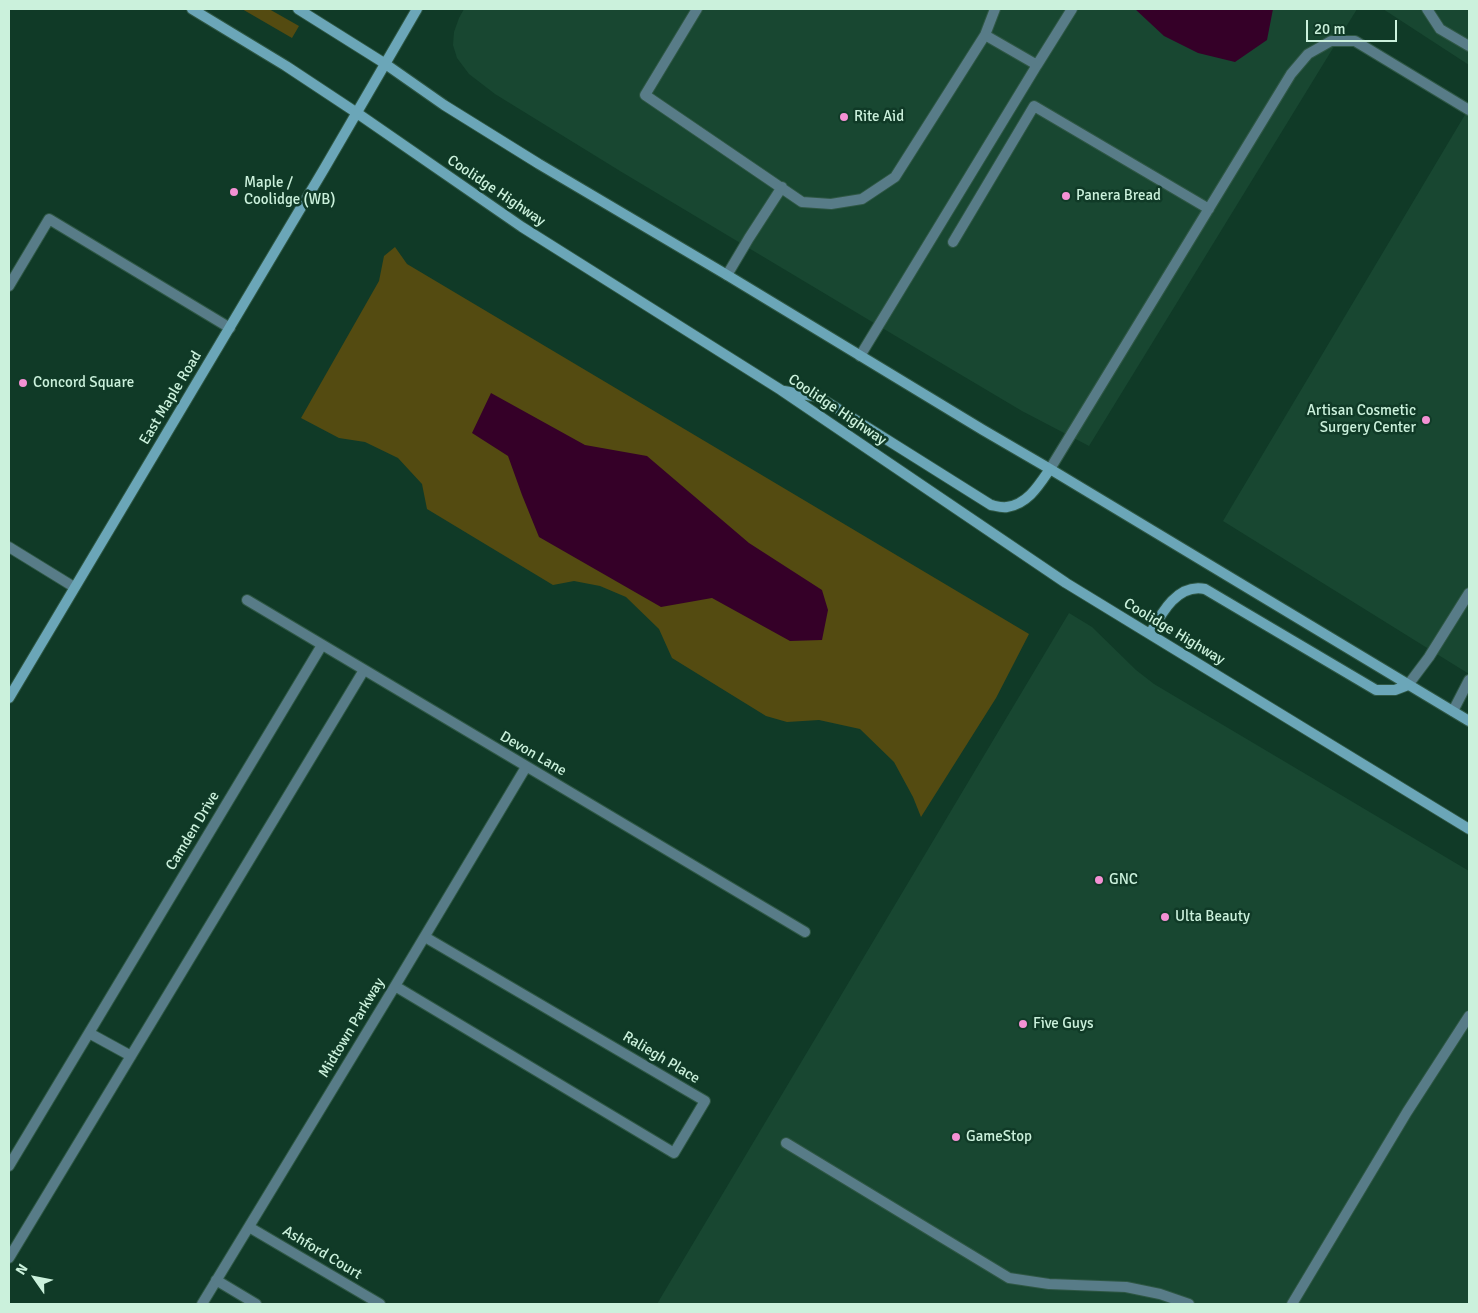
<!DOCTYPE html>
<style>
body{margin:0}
#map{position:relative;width:1478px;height:1313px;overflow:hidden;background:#103a27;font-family:Signika,sans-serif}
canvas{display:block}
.frame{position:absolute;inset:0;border:10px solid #cbf1dc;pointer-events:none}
.north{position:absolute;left:10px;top:1253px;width:50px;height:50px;-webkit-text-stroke:4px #103a27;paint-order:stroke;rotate:303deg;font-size:14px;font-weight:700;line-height:20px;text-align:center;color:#cbf1dc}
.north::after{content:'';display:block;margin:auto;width:18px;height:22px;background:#cbf1dc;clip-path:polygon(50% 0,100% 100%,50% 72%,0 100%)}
.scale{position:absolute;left:1306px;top:20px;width:91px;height:22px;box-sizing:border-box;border:2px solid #cbf1dc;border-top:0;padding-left:6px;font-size:15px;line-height:18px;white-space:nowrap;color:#cbf1dc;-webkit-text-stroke:4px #103a27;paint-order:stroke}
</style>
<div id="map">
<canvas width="1478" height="1313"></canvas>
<div class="frame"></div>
<div class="north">N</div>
<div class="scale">20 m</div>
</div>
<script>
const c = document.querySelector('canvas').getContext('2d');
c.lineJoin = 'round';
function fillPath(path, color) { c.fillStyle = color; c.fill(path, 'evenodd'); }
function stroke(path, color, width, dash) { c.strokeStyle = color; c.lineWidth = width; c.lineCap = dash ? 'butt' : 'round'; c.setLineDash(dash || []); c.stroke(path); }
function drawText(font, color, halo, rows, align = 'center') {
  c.font = font + ' Signika,sans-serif'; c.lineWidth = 5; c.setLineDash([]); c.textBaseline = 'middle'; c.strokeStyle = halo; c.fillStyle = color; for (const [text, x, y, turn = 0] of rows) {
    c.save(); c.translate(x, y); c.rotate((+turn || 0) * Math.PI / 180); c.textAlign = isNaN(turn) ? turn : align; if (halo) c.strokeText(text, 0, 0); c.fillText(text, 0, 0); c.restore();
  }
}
const built = new Path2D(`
 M 464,9 L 1357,9 L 1089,446 L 1022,411 L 894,335 L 620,171 L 495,94 L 469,74 L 457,58 L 453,45 L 454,32 L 459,18 Z
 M 1383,9 L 1469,9 L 1469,65 Z
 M 1469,108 L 1469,674 L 1223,521 Z
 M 1069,613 L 1092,627 L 1136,670 L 1154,684 L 1469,871 L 1469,1304 L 657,1304 Z`);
const green = new Path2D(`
 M 242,9 L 269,9 L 299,26 L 292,38 Z
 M 395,247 L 407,264 L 1029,634 L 996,698 L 921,817 L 913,797 L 894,762 L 860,729 L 819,720 L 787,722 L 766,716 L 672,658 L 659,629 L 626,597 L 600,586 L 574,581 L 553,585 L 427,509 L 422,484 L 398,458 L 365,442 L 339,438 L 301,418 L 379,281 L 384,256 Z`);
const water = new Path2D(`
 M 1135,9 L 1273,9 L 1267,40 L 1235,62 L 1198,53 L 1164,36 Z
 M 491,393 L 585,445 L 647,456 L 749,543 L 822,590 L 828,610 L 822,640 L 790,641 L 712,598 L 661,607 L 539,537 L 522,495 L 508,456 L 472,433 Z`);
const service = new Path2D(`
 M 697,9 L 645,95 L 802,202 L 831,204 L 862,199 L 895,177 L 985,35 L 995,9
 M 1427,9 L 1440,29 L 1469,46
 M 985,35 L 1037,65 L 1072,9
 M 953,242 L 1034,106 L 1209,209
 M 727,275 L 749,238 L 782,187
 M 9,286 L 49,219 L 230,328
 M 860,356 L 1037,65
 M 1050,469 L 1291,74 L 1308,54 L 1331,41 L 1355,41 L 1469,110
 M 9,547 L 74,587
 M 1408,685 L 1429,657 L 1469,593
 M 1453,711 L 1469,680
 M 786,1143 L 1009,1278 L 1049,1284 L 1126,1287 L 1160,1294 L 1189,1304
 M 1292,1304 L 1407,1112 L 1469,1016`);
const minor = new Path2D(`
 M 247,600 L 805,932
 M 395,986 L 674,1153 L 705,1101 L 425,937
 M 89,1033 L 131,1056
 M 9,1166 L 322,645
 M 249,1227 L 380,1304
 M 9,1258 L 364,670
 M 216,1280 L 256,1304
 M 202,1304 L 395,986 L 526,767`);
const secondary = new Path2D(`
 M 192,9 L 286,66 L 357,113 L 522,227 L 781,390 L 1066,583 L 1469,829
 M 298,9 L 384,63 L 444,105 L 539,164 L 727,275 L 983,430 L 1050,469 L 1469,721
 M 784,391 L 819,397 L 991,505 C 996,506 1002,508 1007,507 C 1028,504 1039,485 1050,469
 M 1150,634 C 1161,614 1177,583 1205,589 L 1376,690 L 1395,690 L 1408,685
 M 9,698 L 324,169 L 417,9`);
const markers = [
 [844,117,5,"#f491d4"],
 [234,192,5,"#f491d4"],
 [1066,196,5,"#f491d4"],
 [23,383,5,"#f491d4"],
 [1426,420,5,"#f491d4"],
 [1099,880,5,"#f491d4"],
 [1165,917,5,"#f491d4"],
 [1023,1024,5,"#f491d4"],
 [956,1137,5,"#f491d4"]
];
const poiNames = [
 ["Rite Aid",854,117],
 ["Maple /",244,183],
 ["Coolidge (WB)",244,200],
 ["Panera Bread",1076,196],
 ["Concord Square",33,383],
 ["Artisan Cosmetic",1416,411,"right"],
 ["Surgery Center",1416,428,"right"],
 ["GNC",1109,880],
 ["Ulta Beauty",1175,917],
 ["Five Guys",1033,1024],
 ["GameStop",966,1137]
];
const streetNames = [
 ["Coolidge Highway",496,191,34],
 ["East Maple Road",171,398,-59],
 ["Coolidge Highway",837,410,34],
 ["Coolidge Highway",1174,632,31],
 ["Devon Lane",533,754,30],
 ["Camden Drive",193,831,-59],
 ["Midtown Parkway",352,1028,-59],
 ["Raliegh Place",661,1058,31],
 ["Ashford Court",322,1253,31]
];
fillPath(built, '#184731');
fillPath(green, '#544b11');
fillPath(water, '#350028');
stroke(service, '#2e5744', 12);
stroke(minor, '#2e5744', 12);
stroke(secondary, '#2e5744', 12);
stroke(service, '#587c88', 10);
stroke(minor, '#587c88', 10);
stroke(secondary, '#6ba6b8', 10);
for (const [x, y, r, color] of markers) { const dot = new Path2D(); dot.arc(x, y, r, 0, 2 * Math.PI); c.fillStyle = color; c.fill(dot); stroke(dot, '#103a27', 2); }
drawText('15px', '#cbf1dc', '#103a27', poiNames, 'left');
drawText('15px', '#cbf1dc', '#103a27', streetNames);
</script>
